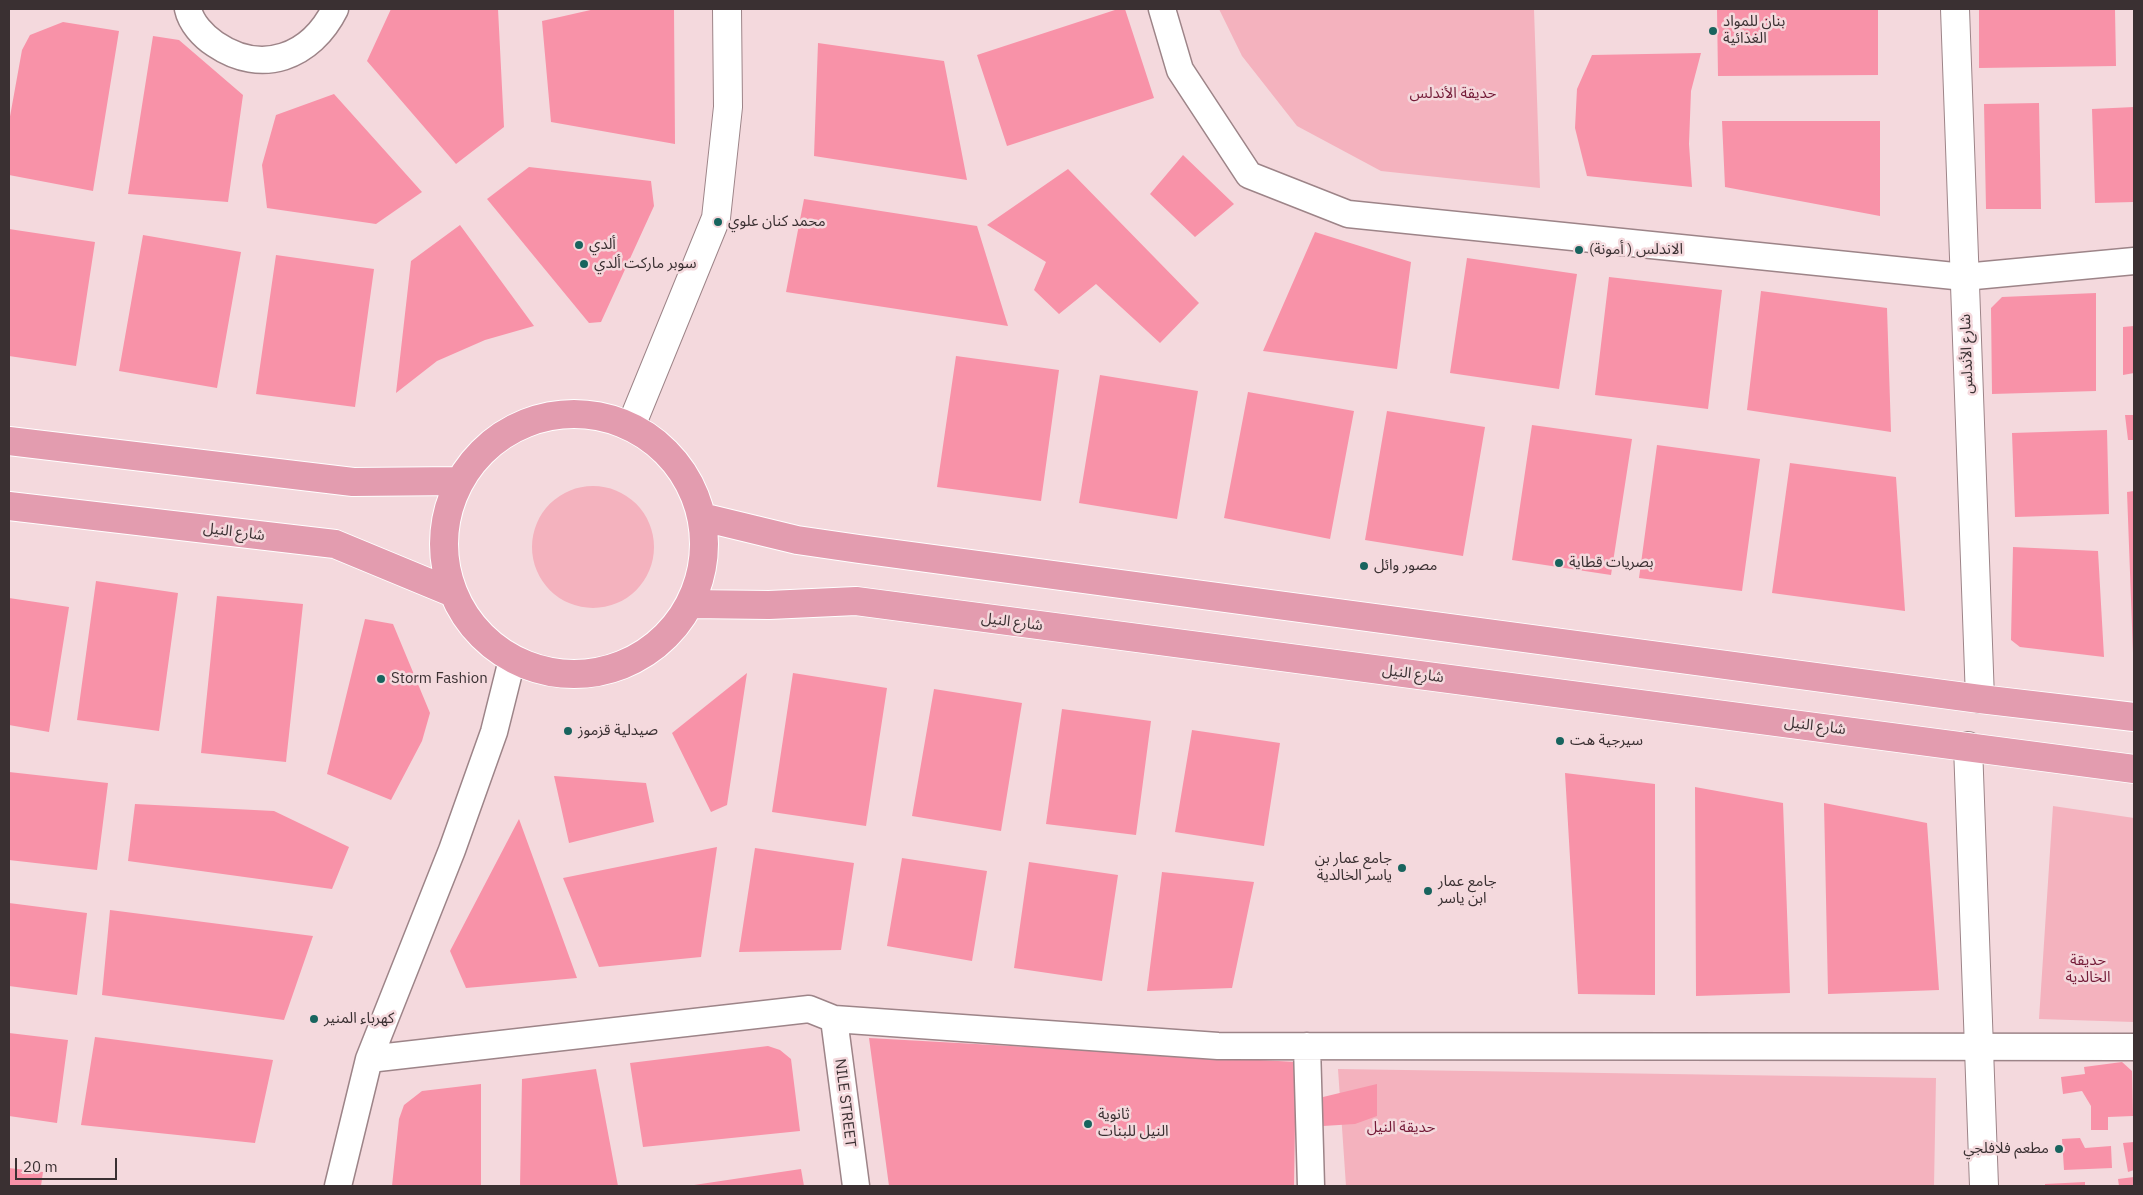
<!DOCTYPE html>
<meta charset="utf-8">
<style>
body{margin:0}
#map{position:relative;width:2143px;height:1195px;overflow:hidden;background:#f4d9dd;font-family:"IBM Plex Sans",sans-serif}
canvas{display:block}
.frame{position:absolute;inset:0;border:10px solid #3a3032;pointer-events:none}
.scale{position:absolute;left:15px;top:1158px;width:102px;height:22px;box-sizing:border-box;border:2px solid #3a3032;border-top:0;padding-left:6px;font-size:15px;line-height:18px;white-space:nowrap;color:#3a3032;-webkit-text-stroke:4px #f4d9dd;paint-order:stroke}
</style>
<div id="map">
<canvas width="2143" height="1195"></canvas>
<div class="frame"></div>
<div class="scale">20 m</div>
</div>
<script>
const c = document.querySelector('canvas').getContext('2d');
c.lineJoin = 'round';
function fillPath(path, color) { c.fillStyle = color; c.fill(path, 'evenodd'); }
function stroke(path, color, width, dash) { c.strokeStyle = color; c.lineWidth = width; c.lineCap = dash ? 'butt' : 'round'; c.setLineDash(dash || []); c.stroke(path); }
function drawText(font, color, halo, rows, align = 'center') {
  c.font = font + ' "IBM Plex Sans","Noto Sans Arabic",sans-serif'; c.lineWidth = 5; c.setLineDash([]); c.textBaseline = 'middle'; c.strokeStyle = halo; c.fillStyle = color; for (const [text, x, y, turn = 0] of rows) {
    c.save(); c.translate(x, y); c.rotate((+turn || 0) * Math.PI / 180); c.textAlign = isNaN(turn) ? turn : align; if (halo) c.strokeText(text, 0, 0); c.fillText(text, 0, 0); c.restore();
  }
}
const green = new Path2D(`
 M 1219,9 L 1534,9 L 1540,188 L 1381,171 L 1297,126 L 1242,56 Z
 M532 547a61 61 0 1 1 122 0a61 61 0 1 1-122 0Z
 M 2053,806 L 2134,818 L 2134,1022 L 2039,1019 Z
 M 1338,1069 L 1936,1078 L 1934,1186 L 1346,1186 Z`);
const building = new Path2D(`
 M 391,9 L 498,9 L 504,127 L 456,164 L 367,61 Z
 M 595,9 L 674,9 L 675,144 L 551,122 L 542,21 Z
 M 1118,9 L 1125,9 L 1154,98 L 1007,146 L 977,55 Z
 M 1717,9 L 1878,9 L 1878,75 L 1718,76 Z
 M 1979,9 L 2115,9 L 2116,66 L 1979,68 Z
 M 63,22 L 119,31 L 93,191 L 9,175 L 9,122 L 22,50 L 30,35 Z
 M 153,36 L 179,40 L 243,95 L 228,202 L 128,194 Z
 M 818,43 L 944,61 L 967,180 L 814,156 Z
 M 1701,53 L 1691,91 L 1689,144 L 1692,187 L 1587,176 L 1575,128 L 1577,89 L 1592,55 Z
 M 334,94 L 422,192 L 376,224 L 267,208 L 262,165 L 276,115 Z
 M 2039,103 L 2041,209 L 1986,209 L 1984,104 Z
 M 2134,107 L 2134,202 L 2095,203 L 2092,109 Z
 M 1722,121 L 1880,121 L 1880,216 L 1725,187 Z
 M 1183,155 L 1234,204 L 1195,237 L 1150,194 Z
 M 529,167 L 651,181 L 654,206 L 601,322 L 589,323 L 487,199 Z
 M 1068,169 L 1199,303 L 1160,343 L 1096,284 L 1059,314 L 1034,290 L 1046,262 L 987,225 Z
 M 804,199 L 977,226 L 1008,326 L 786,292 Z
 M 460,225 L 534,326 L 485,340 L 437,361 L 396,393 L 411,261 Z
 M 9,229 L 95,242 L 76,366 L 9,356 Z
 M 1315,232 L 1411,262 L 1397,369 L 1263,351 Z
 M 143,235 L 241,252 L 217,388 L 119,371 Z
 M 276,255 L 374,269 L 355,407 L 256,394 Z
 M 1467,258 L 1577,274 L 1559,389 L 1450,373 Z
 M 1609,277 L 1722,290 L 1708,409 L 1595,395 Z
 M 1761,291 L 1887,308 L 1891,432 L 1747,410 Z
 M 2096,293 L 2096,391 L 1992,394 L 1991,308 L 2002,297 Z
 M 2134,326 L 2134,373 L 2123,375 L 2123,327 Z
 M 956,356 L 1059,370 L 1041,501 L 937,487 Z
 M 1100,375 L 1198,391 L 1177,519 L 1079,503 Z
 M 1248,392 L 1354,411 L 1330,539 L 1224,518 Z
 M 1387,411 L 1485,427 L 1463,556 L 1365,540 Z
 M 2125,415 L 2134,415 L 2134,440 L 2128,440 Z
 M 1532,425 L 1632,439 L 1611,575 L 1512,560 Z
 M 2107,430 L 2109,514 L 2015,517 L 2012,433 Z
 M 1657,445 L 1760,459 L 1742,591 L 1639,578 Z
 M 1790,463 L 1896,477 L 1905,611 L 1772,593 Z
 M 2134,491 L 2134,653 L 2133,653 L 2127,492 Z
 M 2013,547 L 2098,551 L 2104,657 L 2020,647 L 2011,640 Z
 M 96,581 L 178,593 L 159,731 L 77,720 Z
 M 217,596 L 303,604 L 286,762 L 201,753 Z
 M 9,598 L 69,607 L 49,732 L 9,725 Z
 M 365,619 L 393,624 L 430,713 L 422,741 L 391,800 L 327,774 Z
 M 747,673 L 727,805 L 711,812 L 672,733 Z
 M 793,673 L 887,688 L 866,826 L 772,812 Z
 M 934,689 L 1022,703 L 1001,831 L 912,816 Z
 M 1062,709 L 1151,721 L 1136,835 L 1046,824 Z
 M 1192,730 L 1280,743 L 1264,846 L 1175,832 Z
 M 9,772 L 108,783 L 97,870 L 9,860 Z
 M 1565,773 L 1655,784 L 1655,995 L 1578,994 Z
 M 554,776 L 646,783 L 654,822 L 569,843 Z
 M 1695,787 L 1783,803 L 1790,993 L 1696,996 Z
 M 1824,803 L 1927,823 L 1939,990 L 1828,994 Z
 M 135,804 L 274,811 L 349,847 L 332,889 L 128,861 Z
 M 519,819 L 577,978 L 466,988 L 450,951 Z
 M 717,847 L 701,957 L 599,967 L 563,878 Z
 M 755,848 L 854,863 L 841,950 L 739,952 Z
 M 902,858 L 987,871 L 972,961 L 887,946 Z
 M 1029,862 L 1118,875 L 1102,981 L 1014,968 Z
 M 1162,872 L 1254,882 L 1232,988 L 1147,991 Z
 M 9,903 L 87,913 L 77,995 L 9,986 Z
 M 110,910 L 313,936 L 284,1020 L 102,995 Z
 M 9,1033 L 68,1040 L 57,1123 L 9,1116 Z
 M 95,1037 L 273,1060 L 255,1143 L 81,1125 Z
 M 869,1038 L 1296,1062 L 1294,1186 L 889,1186 Z
 M 768,1046 L 780,1050 L 791,1059 L 800,1131 L 643,1147 L 630,1063 Z
 M 2122,1062 L 2132,1071 L 2133,1116 L 2108,1117 L 2108,1130 L 2091,1130 L 2091,1106 L 2082,1091 L 2063,1094 L 2061,1077 L 2085,1074 L 2084,1067 Z
 M 596,1069 L 618,1186 L 520,1186 L 522,1079 Z
 M 481,1084 L 481,1186 L 392,1186 L 399,1119 L 404,1105 L 422,1091 Z
 M 1377,1084 L 1377,1116 L 1355,1124 L 1323,1126 L 1323,1097 Z
 M 2080,1138 L 2085,1148 L 2111,1146 L 2112,1168 L 2064,1170 L 2062,1139 Z
 M 2134,1142 L 2134,1170 L 2128,1172 L 2123,1143 Z
 M 9,1168 L 43,1172 L 41,1186 L 9,1186 Z
 M 801,1169 L 804,1186 L 694,1186 L 694,1185 Z
 M 2134,1177 L 2134,1186 L 2119,1186 L 2118,1179 Z
 M 2085,1182 L 2085,1186 L 2045,1186 L 2045,1184 Z`);
const street = new Path2D(`
 M 188,9 C 191,23 203,36 215,44 C 262,76 311,57 335,9
 M 1162,9 L 1180,70 L 1249,175 L 1348,214 L 1964,277 L 2134,261
 M 834,1019 L 856,1186
 M 1307,1046 L 1311,1186
 M 369,1059 L 809,1009 L 834,1019 L 1218,1046 L 2134,1047
 M 338,1186 L 369,1059 L 452,850 L 494,732 L 512,660`);
const secondary = new Path2D(`
 M 1955,9 L 1980,699
 M 631,426 L 716,218 L 728,107 L 727,9
 M 1968,746 L 1984,1186`);
const primary = new Path2D(`
 M444 544a130 130 0 1 1 260 0a130 130 0 1 1-260 0Z
 M 9,441 L 353,482 L 459,481
 M 9,506 L 335,544 L 451,592
 M 702,517 L 797,540 L 859,549 L 1980,699 L 2134,717
 M 691,604 L 769,605 L 856,601 L 2134,769`);
const markers = [
 [1713,31,5,"#18645e"],
 [718,222,5,"#18645e"],
 [579,245,5,"#18645e"],
 [1579,250,5,"#18645e"],
 [584,264,5,"#18645e"],
 [1559,563,5,"#18645e"],
 [1364,566,5,"#18645e"],
 [381,679,5,"#18645e"],
 [568,731,5,"#18645e"],
 [1560,741,5,"#18645e"],
 [1402,868,5,"#18645e"],
 [1428,891,5,"#18645e"],
 [314,1019,5,"#18645e"],
 [1088,1124,5,"#18645e"],
 [2059,1149,5,"#18645e"]
];
const poiNames = [
 ["بنان للمواد",1723,22],
 ["الغذائية",1723,39],
 ["محمد كنان علوي",728,222],
 ["ألدي",589,245],
 ["الاندلس ( أمونة)",1589,250],
 ["سوبر ماركت ألدي",594,264],
 ["بصريات قطاية",1569,563],
 ["مصور وائل",1374,566],
 ["Storm Fashion",391,679],
 ["صيدلية قزموز",578,731],
 ["سيرجية هت",1570,741],
 ["جامع عمار بن",1392,859,"right"],
 ["ياسر الخالدية",1392,876,"right"],
 ["جامع عمار",1438,882],
 ["ابن ياسر",1438,899],
 ["كهرباء المنير",324,1019],
 ["ثانوية",1098,1115],
 ["النيل للبنات",1098,1132],
 ["مطعم فلافلجي",2049,1149,"right"]
];
const parkNames = [
 ["حديقة الأندلس",1453,94],
 ["حديقة",2088,961],
 ["الخالدية",2088,978],
 ["حديقة النيل",1401,1128]
];
const streetNames = [
 ["شارع الأندلس",1967,354,-92],
 ["شارع النيل",234,532,7],
 ["شارع النيل",1012,622,7],
 ["شارع النيل",1413,674,7],
 ["شارع النيل",1815,726,7],
 ["NILE STREET",845,1103,83]
];
fillPath(green, '#f4b2be');
fillPath(building, '#f892a8');
stroke(street, '#9d8488', 29);
stroke(secondary, '#9d8488', 30);
stroke(primary, '#fff', 30);
stroke(street, '#fff', 26);
stroke(secondary, '#fff', 28);
stroke(primary, '#e39caf', 28);
for (const [x, y, r, color] of markers) { const dot = new Path2D(); dot.arc(x, y, r, 0, 2 * Math.PI); c.fillStyle = color; c.fill(dot); stroke(dot, '#f4d9dd', 2); }
drawText('15px', '#3a3032', '#f4d9dd', poiNames, 'left');
drawText('15px', '#741b38', '#f4d9dd', parkNames);
drawText('15px', '#3a3032', '#f4d9dd', streetNames);
</script>
